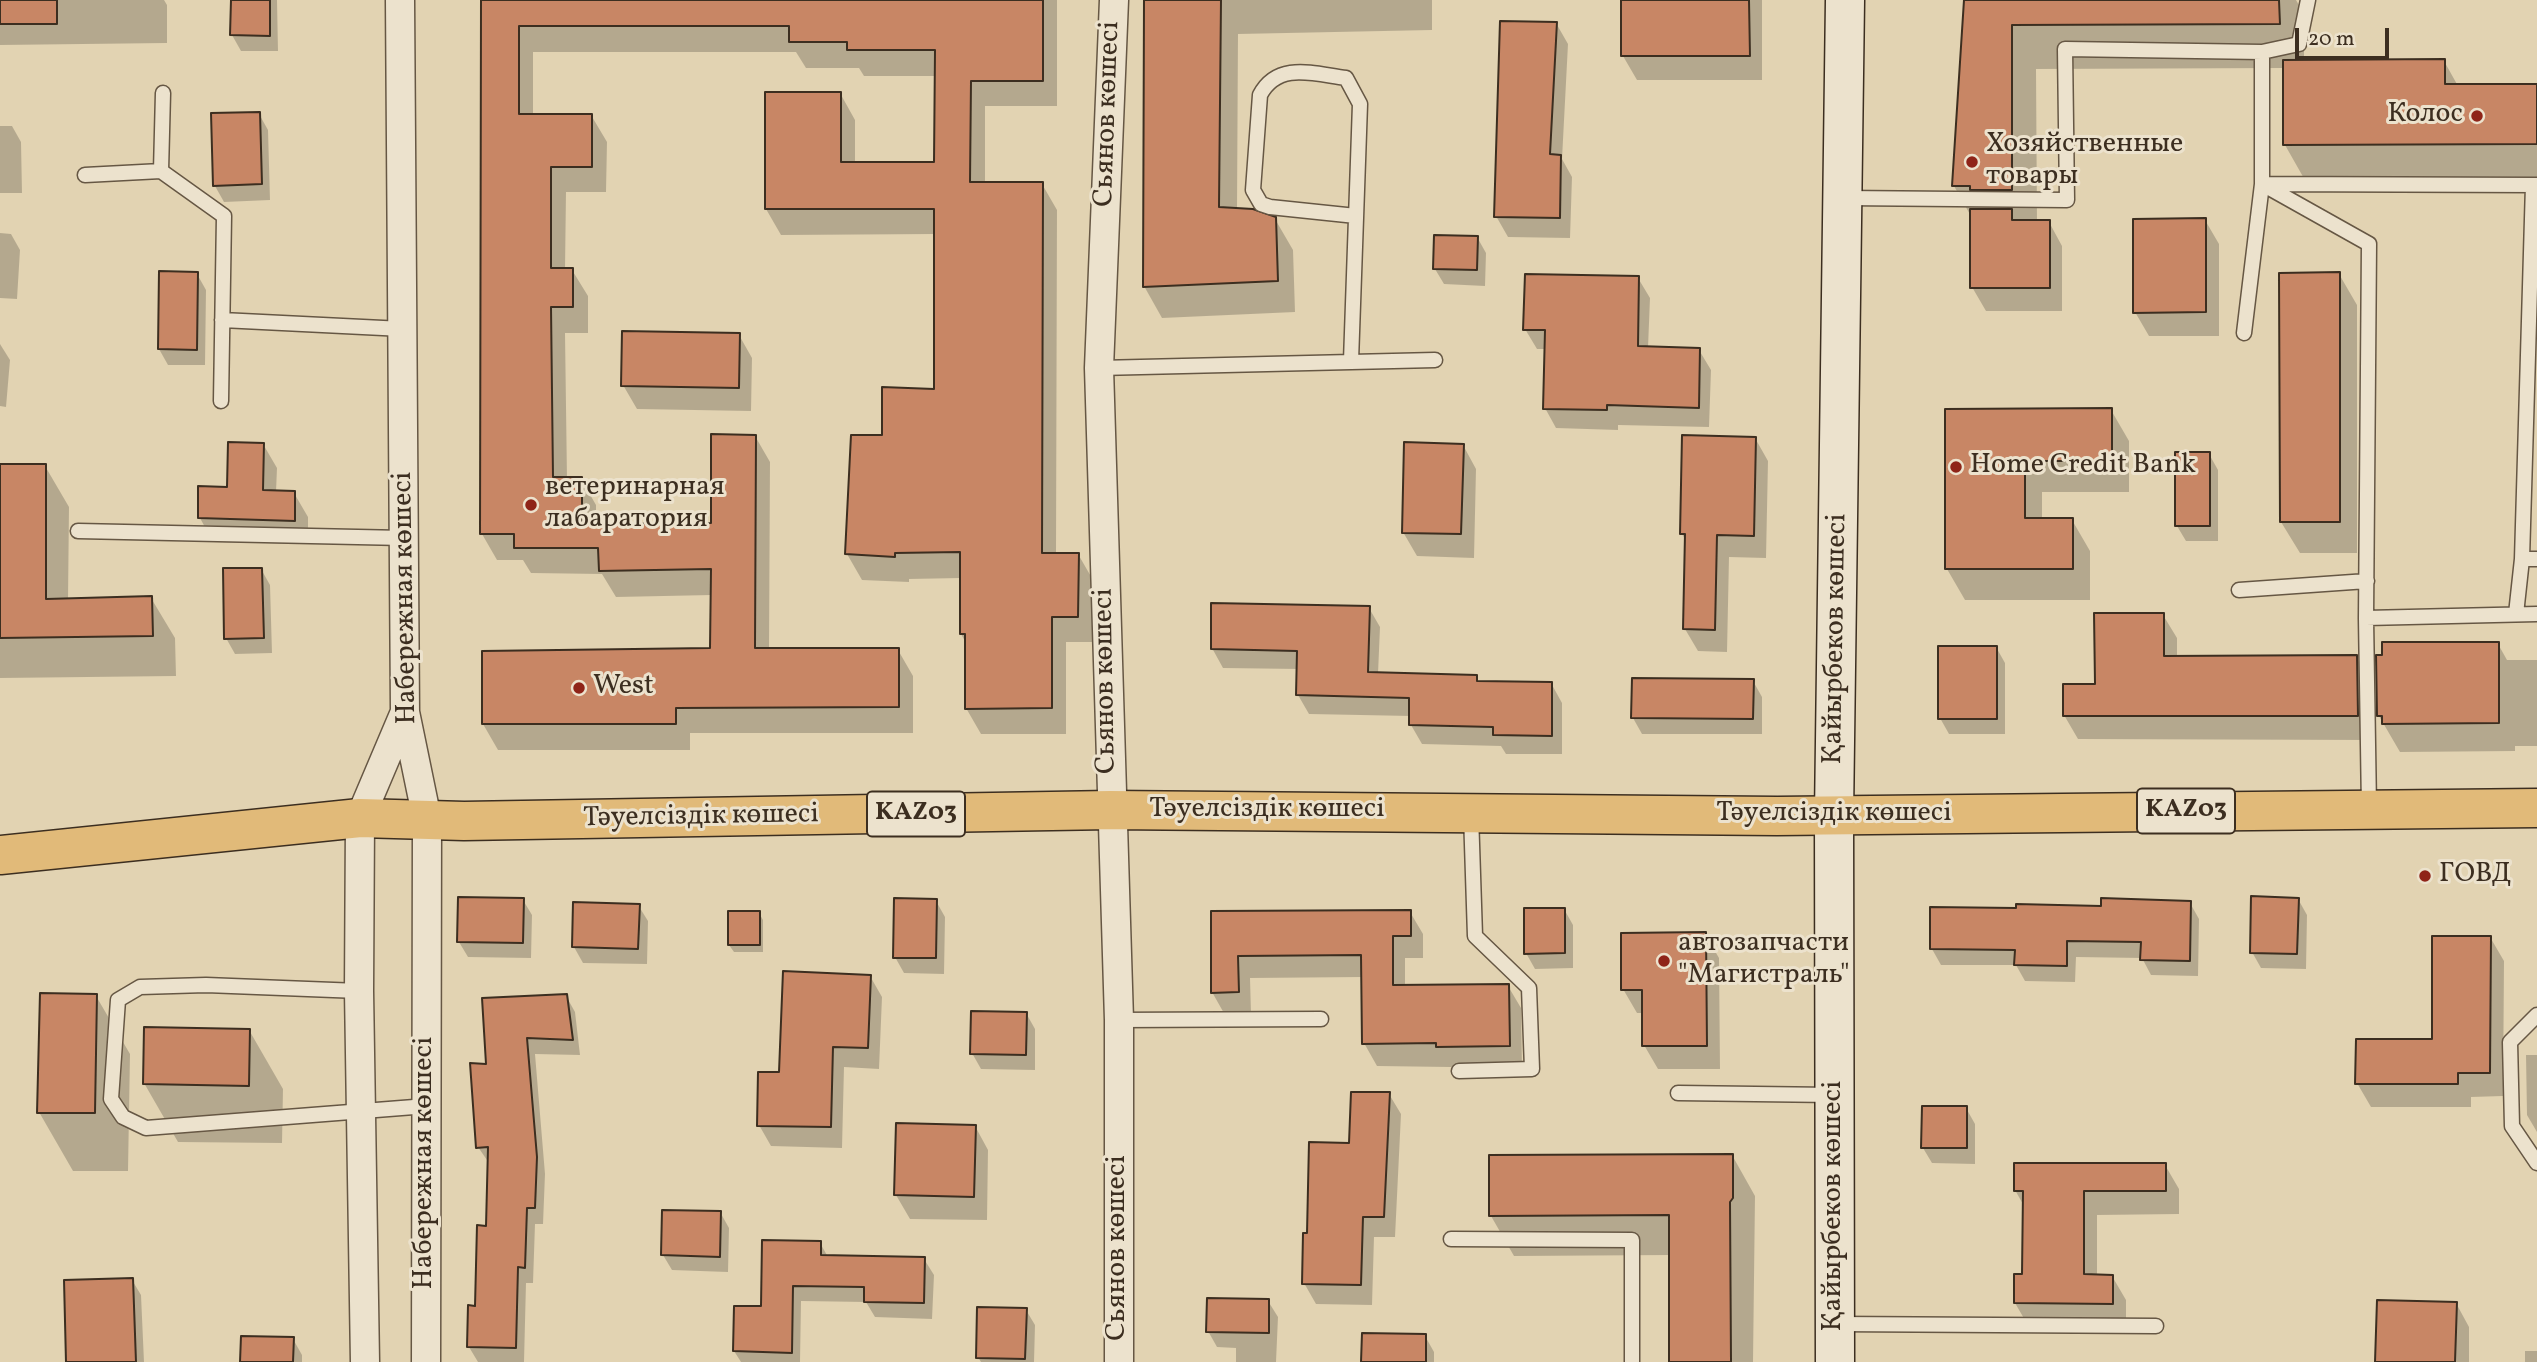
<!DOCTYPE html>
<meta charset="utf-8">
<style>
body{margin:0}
#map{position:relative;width:2537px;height:1362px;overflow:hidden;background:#e2d3b2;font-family:Vollkorn,serif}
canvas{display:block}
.scale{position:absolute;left:2295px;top:28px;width:94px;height:32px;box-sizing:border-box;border:4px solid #3c2e20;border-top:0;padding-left:9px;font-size:21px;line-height:24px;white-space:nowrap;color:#3c2e20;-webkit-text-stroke:5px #ece2cd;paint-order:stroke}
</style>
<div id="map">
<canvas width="2537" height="1362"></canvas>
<div class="scale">20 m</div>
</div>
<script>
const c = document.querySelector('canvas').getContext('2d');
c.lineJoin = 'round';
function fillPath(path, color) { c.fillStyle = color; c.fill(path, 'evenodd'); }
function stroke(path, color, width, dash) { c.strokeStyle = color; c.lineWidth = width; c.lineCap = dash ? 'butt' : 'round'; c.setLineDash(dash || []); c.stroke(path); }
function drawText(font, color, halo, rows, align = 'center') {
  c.font = font + ' Vollkorn,serif'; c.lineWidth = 6; c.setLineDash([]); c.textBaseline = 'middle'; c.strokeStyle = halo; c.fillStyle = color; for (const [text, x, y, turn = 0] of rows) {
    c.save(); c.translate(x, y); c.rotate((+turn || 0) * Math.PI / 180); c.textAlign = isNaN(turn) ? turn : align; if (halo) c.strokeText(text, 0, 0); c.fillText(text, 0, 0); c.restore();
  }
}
const shadow = new Path2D(`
 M 0,0 L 164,0 L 167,5 L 167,43 L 0,45 Z
 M 232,0 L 277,0 L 278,51 L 241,51 L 232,35 Z
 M 483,0 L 1057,0 L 1057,106 L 985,106 L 985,183 L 1042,184 L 1057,210 L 1056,554 L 1078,554 L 1093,580 L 1092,642 L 1066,642 L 1066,734 L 981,734 L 966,708 L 966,643 L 961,634 L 961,578 L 909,579 L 909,582 L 862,580 L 847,554 L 884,436 L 936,391 L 936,234 L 781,235 L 766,209 L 840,93 L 855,120 L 855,164 L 936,164 L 936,76 L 864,76 L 859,68 L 806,68 L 796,52 L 533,52 L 533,116 L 591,115 L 607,142 L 606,192 L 566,192 L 565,270 L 572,270 L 588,296 L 588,333 L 565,333 L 567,479 L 581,479 L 596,505 L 596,526 L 713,524 L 755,436 L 770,462 L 769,650 L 898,650 L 913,676 L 913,733 L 690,733 L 690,750 L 498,750 L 483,724 L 712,650 L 712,595 L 616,597 L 602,574 L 531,573 L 523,560 L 497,560 L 482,534 Z
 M 1146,0 L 1432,0 L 1432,30 L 1238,34 L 1237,210 L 1275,219 L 1293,250 L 1295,312 L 1162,318 L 1144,286 Z
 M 1623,0 L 1762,0 L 1762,80 L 1637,80 L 1623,56 Z
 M 1965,0 L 2296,0 L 2304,14 L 2304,62 L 2444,61 L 2458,86 L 2537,85 L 2537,188 L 2310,189 L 2285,145 L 2284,68 L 2036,69 L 2037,222 L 2049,222 L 2062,246 L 2062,311 L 1986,311 L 1972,287 L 1972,218 L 1954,186 Z
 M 1556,23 L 1568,44 L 1562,159 L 1572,177 L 1570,238 L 1508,237 L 1496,216 Z
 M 259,114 L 268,130 L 270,200 L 224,202 L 215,186 Z
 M 0,126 L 12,126 L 21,142 L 22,193 L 0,193 Z
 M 2205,220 L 2219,244 L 2219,336 L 2149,336 L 2135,312 Z
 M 0,233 L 11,234 L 20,250 L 17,299 L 0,298 Z
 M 1477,237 L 1486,253 L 1485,286 L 1444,284 L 1435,269 Z
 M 197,274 L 206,290 L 205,365 L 168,365 L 159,349 Z
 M 2339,274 L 2357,305 L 2357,553 L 2300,553 L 2281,522 Z
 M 1638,278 L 1650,298 L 1648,348 L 1699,350 L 1711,370 L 1709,427 L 1618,425 L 1618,430 L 1556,428 L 1545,408 L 1546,349 L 1537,349 L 1525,329 Z
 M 739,335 L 752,358 L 751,411 L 637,409 L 623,385 Z
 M 0,344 L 10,360 L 6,407 L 0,406 Z
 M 2111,410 L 2129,441 L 2129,492 L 2042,492 L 2042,520 L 2072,520 L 2090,551 L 2090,600 L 1965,600 L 1947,569 L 1947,411 Z
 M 1755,438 L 1768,461 L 1766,558 L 1729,557 L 1727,652 L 1698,651 L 1685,629 L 1687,543 L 1682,534 Z
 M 263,444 L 277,468 L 276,492 L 294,493 L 308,517 L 308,544 L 213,542 L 200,518 L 229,489 Z
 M 1463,445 L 1476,469 L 1474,558 L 1417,556 L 1403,532 Z
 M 2209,454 L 2218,470 L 2218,541 L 2186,541 L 2177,526 Z
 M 0,466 L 45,466 L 69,507 L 68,600 L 151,598 L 175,638 L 176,676 L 0,678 Z
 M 261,569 L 270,585 L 272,653 L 235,654 L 226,638 Z
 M 1369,608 L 1380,627 L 1378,674 L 1476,677 L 1479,683 L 1551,683 L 1562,703 L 1562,754 L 1506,754 L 1501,746 L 1422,744 L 1411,725 L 1411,716 L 1309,714 L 1298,695 L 1299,669 L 1223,668 L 1212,648 Z
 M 2163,615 L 2177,638 L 2177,658 L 2356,657 L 2370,681 L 2371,740 L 2078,739 L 2064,715 Z
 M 2498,644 L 2507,660 L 2537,660 L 2537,746 L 2515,746 L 2515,751 L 2400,752 L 2379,716 Z
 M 1996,647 L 2005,663 L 2005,734 L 1949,734 L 1940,718 Z
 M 1753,681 L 1762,697 L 1762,734 L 1642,734 L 1633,718 Z
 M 2298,899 L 2307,915 L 2306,969 L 2261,968 L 2252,952 Z
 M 523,900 L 532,915 L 531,958 L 468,957 L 459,942 Z
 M 936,901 L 945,917 L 944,974 L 904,973 L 895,957 Z
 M 2190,903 L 2199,919 L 2198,976 L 2151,975 L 2142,958 L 2076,957 L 2075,982 L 2025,981 L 2016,965 L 1941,965 L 1932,949 L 2018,910 Z
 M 638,905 L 648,921 L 647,964 L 583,963 L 574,947 Z
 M 1564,909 L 1573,925 L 1573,968 L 1535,969 L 1526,953 Z
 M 1410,912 L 1423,934 L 1423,958 L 1405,958 L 1405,987 L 1508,986 L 1521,1008 L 1522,1068 L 1377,1066 L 1364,1043 L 1363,977 L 1250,978 L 1251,1014 L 1225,1015 L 1212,992 L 1212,913 Z
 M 759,913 L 763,920 L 763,952 L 734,952 L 729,945 Z
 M 1705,934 L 1719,958 L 1720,1069 L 1658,1069 L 1644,1045 L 1644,1013 L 1637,1013 L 1623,989 Z
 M 2490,937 L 2504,961 L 2503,1096 L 2471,1097 L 2471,1107 L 2371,1107 L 2357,1083 L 2434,1041 Z
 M 870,976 L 882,997 L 879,1069 L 844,1067 L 842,1148 L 771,1146 L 759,1125 L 780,1074 Z
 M 96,996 L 130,1054 L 128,1171 L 73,1171 L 39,1112 Z
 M 566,996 L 575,1012 L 580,1055 L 535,1054 L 545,1174 L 543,1224 L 535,1224 L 533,1283 L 526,1283 L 524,1362 L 478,1362 L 469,1347 L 488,1227 L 489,1163 L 478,1147 L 488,1066 Z
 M 1026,1013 L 1035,1029 L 1035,1070 L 981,1069 L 972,1053 Z
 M 249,1030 L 283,1089 L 282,1143 L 178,1142 L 144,1083 Z
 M 2526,1055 L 2537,1055 L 2537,1132 L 2527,1115 Z
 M 1389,1094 L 1401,1114 L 1395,1237 L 1374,1237 L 1372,1305 L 1316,1304 L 1304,1283 L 1309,1235 L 1351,1145 Z
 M 1966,1108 L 1975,1124 L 1975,1164 L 1932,1163 L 1923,1148 Z
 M 975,1126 L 988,1150 L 987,1220 L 910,1219 L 896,1195 Z
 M 1732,1155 L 1755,1196 L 1753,1362 L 1671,1362 L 1671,1255 L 1514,1256 L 1491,1216 Z
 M 2165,1165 L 2179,1189 L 2179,1214 L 2097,1215 L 2097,1276 L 2112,1276 L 2126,1300 L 2126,1327 L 2029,1327 L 2015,1303 L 2024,1276 L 2024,1206 L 2015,1190 Z
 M 720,1212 L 729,1228 L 728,1272 L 672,1270 L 663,1255 Z
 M 820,1243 L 828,1257 L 924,1259 L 934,1275 L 932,1319 L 875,1317 L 866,1302 L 801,1301 L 800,1362 L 741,1362 L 734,1351 L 763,1308 Z
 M 132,1280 L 141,1295 L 144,1362 L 68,1362 Z
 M 1268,1301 L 1278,1317 L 1276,1362 L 1236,1362 L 1236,1348 L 1217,1347 L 1208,1331 Z
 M 2456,1303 L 2469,1327 L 2469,1362 L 2377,1362 Z
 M 1026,1310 L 1035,1325 L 1034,1362 L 981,1362 L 978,1357 Z
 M 1425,1336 L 1434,1352 L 1434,1362 L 1363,1362 Z
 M 293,1339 L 302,1355 L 302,1362 L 242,1362 Z
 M 2525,1351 L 2537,1351 L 2537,1362 L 2525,1362 Z`);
const building = new Path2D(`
 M 0,0 L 57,0 L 57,24 L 0,24 Z
 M 231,0 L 270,0 L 270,36 L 230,35 Z
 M 481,0 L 1043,0 L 1043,81 L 971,81 L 970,182 L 1043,182 L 1042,553 L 1079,553 L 1078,617 L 1052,617 L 1052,708 L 965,709 L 965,634 L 960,634 L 960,552 L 895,553 L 895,557 L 845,554 L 851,435 L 882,435 L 882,387 L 934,389 L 934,209 L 765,209 L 765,92 L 841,92 L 841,162 L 934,162 L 935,50 L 847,50 L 847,42 L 789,42 L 789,26 L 519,26 L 519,114 L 592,114 L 592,167 L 551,167 L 551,268 L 573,268 L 573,307 L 551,307 L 553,477 L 582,477 L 582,524 L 711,523 L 711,434 L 756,435 L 755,648 L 899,648 L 899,707 L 676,708 L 676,724 L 482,724 L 482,651 L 710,648 L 711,569 L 599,571 L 598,548 L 514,548 L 514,534 L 480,534 Z
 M 1144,0 L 1221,0 L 1219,207 L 1253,209 L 1276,217 L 1278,281 L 1143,287 Z
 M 1621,0 L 1749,0 L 1750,56 L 1621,56 Z
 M 1964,0 L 2279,0 L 2280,24 L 2012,25 L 2012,190 L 1970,190 L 1970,186 L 1952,186 Z
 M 1500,21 L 1557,22 L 1550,154 L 1561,155 L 1560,218 L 1494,217 Z
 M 2445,59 L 2445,84 L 2537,84 L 2537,144 L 2283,145 L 2283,60 Z
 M 260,112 L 262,184 L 213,186 L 211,113 Z
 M 1970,209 L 2012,209 L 2012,220 L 2050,220 L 2050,288 L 1970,288 Z
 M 2206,218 L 2206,312 L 2133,313 L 2133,219 Z
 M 1434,235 L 1478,236 L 1477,270 L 1433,269 Z
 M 159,271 L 198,272 L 197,350 L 158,349 Z
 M 2340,272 L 2340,522 L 2280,522 L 2279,273 Z
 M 1525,274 L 1639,276 L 1638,346 L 1700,348 L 1699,408 L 1607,405 L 1607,410 L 1543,409 L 1545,330 L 1523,330 Z
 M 622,331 L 740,333 L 739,388 L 621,386 Z
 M 2112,408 L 2112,461 L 2025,461 L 2025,518 L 2073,518 L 2073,569 L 1945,569 L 1945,409 Z
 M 1682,435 L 1756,437 L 1754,536 L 1717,535 L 1715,630 L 1683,629 L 1685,534 L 1680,534 Z
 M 228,442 L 264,443 L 263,490 L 295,491 L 295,521 L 198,518 L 198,486 L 227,487 Z
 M 1404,442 L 1464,444 L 1461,534 L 1402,533 Z
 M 2175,452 L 2210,452 L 2210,526 L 2175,526 Z
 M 0,464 L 46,464 L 46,599 L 152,596 L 153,636 L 0,638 Z
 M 223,568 L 262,568 L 264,638 L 224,639 Z
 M 1211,603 L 1370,606 L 1368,672 L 1477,675 L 1477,681 L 1552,682 L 1552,736 L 1493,735 L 1493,727 L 1409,725 L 1409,698 L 1296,695 L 1297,651 L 1211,649 Z
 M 2094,613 L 2164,613 L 2164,656 L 2357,655 L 2358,716 L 2063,716 L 2063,684 L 2095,684 Z
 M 2382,642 L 2499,642 L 2499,723 L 2382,724 L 2382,716 L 2377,716 L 2376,655 L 2382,655 Z
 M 1938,646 L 1997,646 L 1997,719 L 1938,719 Z
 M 1632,678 L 1754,679 L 1753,719 L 1631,718 Z
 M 2251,896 L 2299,898 L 2297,954 L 2250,953 Z
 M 458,897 L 524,898 L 523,943 L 457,942 Z
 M 894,898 L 937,899 L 936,958 L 893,958 Z
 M 2101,898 L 2191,901 L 2190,961 L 2140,960 L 2141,942 L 2067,941 L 2067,966 L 2014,965 L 2015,950 L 1930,949 L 1930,907 L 2016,908 L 2016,904 L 2101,906 Z
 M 573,902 L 640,904 L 638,949 L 572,947 Z
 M 1524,908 L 1565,908 L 1565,953 L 1524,954 Z
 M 1411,910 L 1411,936 L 1393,936 L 1393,985 L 1509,984 L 1510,1046 L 1436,1047 L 1436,1043 L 1362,1044 L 1361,955 L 1238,956 L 1239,992 L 1211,993 L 1211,911 Z
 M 728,911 L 760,911 L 760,945 L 728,945 Z
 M 1706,932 L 1707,1046 L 1642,1046 L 1642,990 L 1621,990 L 1621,933 Z
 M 2432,936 L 2491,936 L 2490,1073 L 2458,1073 L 2458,1084 L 2355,1084 L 2356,1039 L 2432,1039 Z
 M 783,971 L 871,975 L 868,1048 L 833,1047 L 831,1127 L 757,1126 L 758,1072 L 779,1072 Z
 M 40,993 L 97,994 L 95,1113 L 37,1113 Z
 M 567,994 L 573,1040 L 527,1038 L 537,1157 L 535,1208 L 527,1208 L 525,1268 L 518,1267 L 516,1348 L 467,1347 L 468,1305 L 475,1306 L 477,1225 L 486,1226 L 488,1147 L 476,1148 L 470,1063 L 486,1064 L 482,998 Z
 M 971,1011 L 1027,1012 L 1026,1055 L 970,1054 Z
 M 144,1027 L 250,1029 L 249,1086 L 143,1084 Z
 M 1351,1092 L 1390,1092 L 1384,1217 L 1363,1217 L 1361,1285 L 1302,1284 L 1303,1233 L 1307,1233 L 1309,1142 L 1349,1143 Z
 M 1922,1106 L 1967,1106 L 1967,1148 L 1921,1148 Z
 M 896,1123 L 976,1125 L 974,1197 L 894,1195 Z
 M 1733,1154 L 1733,1198 L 1730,1202 L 1731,1362 L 1669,1362 L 1669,1215 L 1489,1216 L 1489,1155 Z
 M 2014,1163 L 2166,1163 L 2166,1191 L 2084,1191 L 2084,1274 L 2113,1275 L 2113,1304 L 2014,1303 L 2014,1274 L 2022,1274 L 2023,1191 L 2014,1191 Z
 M 662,1210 L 721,1211 L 720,1257 L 661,1255 Z
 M 762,1240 L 821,1241 L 821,1255 L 925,1257 L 924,1303 L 864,1302 L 864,1287 L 793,1286 L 792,1353 L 733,1351 L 734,1306 L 761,1306 Z
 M 133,1278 L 136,1362 L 66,1362 L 64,1280 Z
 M 1207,1298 L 1269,1299 L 1269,1333 L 1206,1332 Z
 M 2377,1300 L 2457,1302 L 2455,1362 L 2375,1362 Z
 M 977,1307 L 1027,1308 L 1025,1359 L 976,1358 Z
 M 1362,1333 L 1426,1334 L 1426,1362 L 1361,1362 Z
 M 241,1336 L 294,1337 L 293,1362 L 240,1362 Z`);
const service = new Path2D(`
 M 2308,0 L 2299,44 L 2262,52 L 2262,184 L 2537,185
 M 163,93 L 161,171 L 224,216 L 221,401
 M 85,175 L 161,171
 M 1844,198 L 2067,200 L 2065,49 L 2262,52
 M 222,320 L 403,329
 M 2244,333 L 2262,184 L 2369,244 L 2366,618 L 2369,808
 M 1351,361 L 1360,104 L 1346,78 C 1314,74 1278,61 1260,95 L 1253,190 L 1261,204 L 1270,207 L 1356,216
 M 1099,368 L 1435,360
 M 78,531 L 404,538
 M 2522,559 L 2533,185
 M 2239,590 L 2367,581
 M 2516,614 L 2522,559 L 2537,559
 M 2366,618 L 2537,614
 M 359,991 L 206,985 L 140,987 L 118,1000 L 111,1099 L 123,1117 L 146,1128 L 427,1106
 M 2537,1015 L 2510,1042 L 2512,1126 L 2537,1163
 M 1119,1020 L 1321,1019
 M 1459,1071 L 1532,1069 L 1529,988 L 1475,936 L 1471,814
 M 1678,1093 L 1833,1095
 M 1451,1239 L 1632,1240 L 1632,1362
 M 1836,1324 L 2156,1326`);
const minor = new Path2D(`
 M 400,0 L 405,712 L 427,819 L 426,1362
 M 1114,0 L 1099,368 L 1119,1020 L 1119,1362
 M 365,1362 L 359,991 L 360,818 L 405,712`);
const secondary = new Path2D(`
 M 1835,1362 L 1834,815 L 1845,0`);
const primary = new Path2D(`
 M 0,855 L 360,818 L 464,821 L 1110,810 L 1777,816 L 2537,808`);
const markers = [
 [2477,116,7,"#8f2418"],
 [1972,162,7,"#8f2418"],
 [1956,467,7,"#8f2418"],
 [531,505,7,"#8f2418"],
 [579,688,7,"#8f2418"],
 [2425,876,7,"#8f2418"],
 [1664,961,7,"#8f2418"]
];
const shields = [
 [2186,811,98],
 [916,814,98]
];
const shieldNames = [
 ["KАZ03",2186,811],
 ["KАZ03",916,814]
];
const streetNames = [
 ["Сьянов көшесі",1109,114,-88],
 ["Набережная көшесі",407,598,-91],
 ["Қайырбеков көшесі",1837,639,-89],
 ["Сьянов көшесі",1107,681,-91],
 ["Тәуелсіздік көшесі",1267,811],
 ["Тәуелсіздік көшесі",1834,815],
 ["Тәуелсіздік көшесі",701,818,-1],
 ["Набережная көшесі",426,1163,-90],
 ["Қайырбеков көшесі",1835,1206,-90],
 ["Сьянов көшесі",1119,1248,-90]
];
const poiNames = [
 ["Колос",2463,116,"right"],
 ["Хозяйственные",1986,146],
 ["товары",1986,178],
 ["Home Credit Bank",1970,467],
 ["ветеринарная",545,489],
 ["лабаратория",545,521],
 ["West",593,688],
 ["ГОВД",2439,876],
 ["автозапчасти",1678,945],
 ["\"Магистраль\"",1678,977]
];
fillPath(shadow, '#0003');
fillPath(building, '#c88665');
stroke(building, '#3c2e20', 2);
stroke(service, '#665744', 17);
stroke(minor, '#665744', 31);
stroke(secondary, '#3c2e20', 41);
stroke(primary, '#3c2e20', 41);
stroke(service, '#ece2cd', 14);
stroke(minor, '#ece2cd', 28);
stroke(secondary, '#ece2cd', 38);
stroke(primary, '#e1ba79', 38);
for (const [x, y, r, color] of markers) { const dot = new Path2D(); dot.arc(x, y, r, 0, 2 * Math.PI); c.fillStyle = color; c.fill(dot); stroke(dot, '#ece2cd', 2.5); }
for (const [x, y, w] of shields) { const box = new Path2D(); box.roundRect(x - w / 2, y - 22.5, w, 45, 5); c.fillStyle = '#ece2cd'; c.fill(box); stroke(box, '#3c2e20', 2); }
drawText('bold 26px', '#3c2e20', null, shieldNames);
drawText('28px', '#3c2e20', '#ece2cd', streetNames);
drawText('28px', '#3c2e20', '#ece2cd', poiNames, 'left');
</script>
